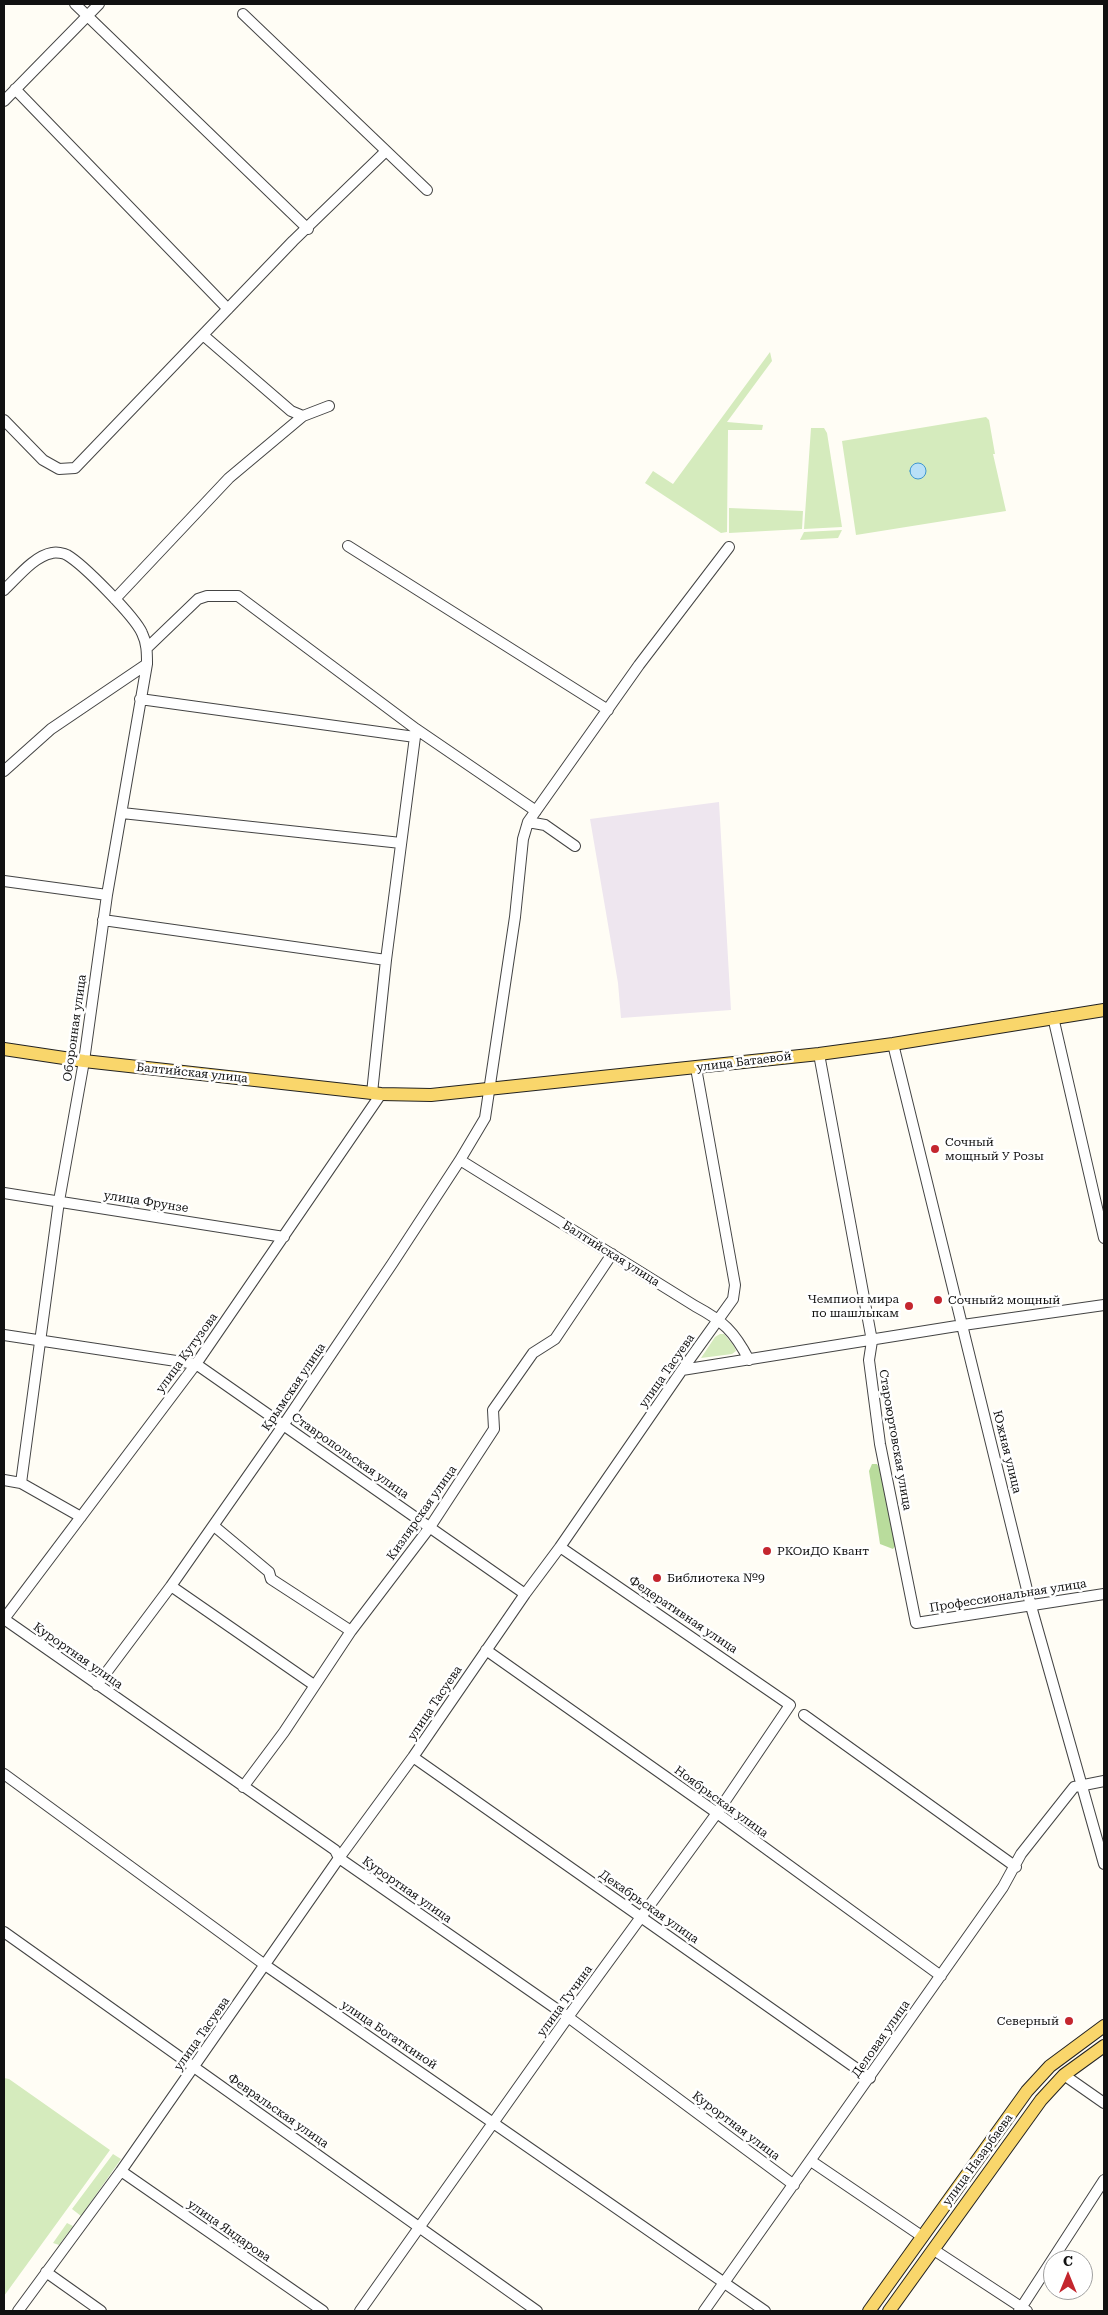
<!DOCTYPE html>
<meta charset="utf-8">
<style>
body{margin:0}
#map{position:relative;width:1108px;height:2315px;overflow:hidden;background:#fffdf5;font-family:"Roboto Serif",serif}
canvas{display:block}
.frame{position:absolute;inset:0;border:5px solid #111;pointer-events:none}
.north{position:absolute;left:1043px;top:2250px;width:50px;height:50px;box-sizing:border-box;background:#fff;border:1px solid #a0a0a0;border-radius:50%;rotate:0deg;font-size:14px;font-weight:700;line-height:20px;text-align:center;color:#111}
.north::after{content:'';display:block;margin:auto;width:18px;height:22px;background:#c4262e;clip-path:polygon(50% 0,100% 100%,50% 72%,0 100%)}
</style>
<div id="map">
<canvas width="1108" height="2315"></canvas>
<div class="frame"></div>
<div class="north">С</div>
</div>
<script>
const c = document.querySelector('canvas').getContext('2d');
c.lineJoin = 'round';
function fillPath(path, color) { c.fillStyle = color; c.fill(path, 'evenodd'); }
function stroke(path, color, width, dash) { c.strokeStyle = color; c.lineWidth = width; c.lineCap = dash ? 'butt' : 'round'; c.setLineDash(dash || []); c.stroke(path); }
function drawText(font, color, halo, rows, align = 'center') {
  c.font = font + ' "Roboto Serif",serif'; c.lineWidth = 5; c.setLineDash([]); c.textBaseline = 'middle'; c.strokeStyle = halo; c.fillStyle = color; for (const [text, x, y, turn = 0] of rows) {
    c.save(); c.translate(x, y); c.rotate((+turn || 0) * Math.PI / 180); c.textAlign = isNaN(turn) ? turn : align; if (halo) c.strokeText(text, 0, 0); c.fillText(text, 0, 0); c.restore();
  }
}
const industrial = new Path2D(`
 M 719,802 L 731,1010 L 621,1018 L 618,983 L 590,819 Z`);
const green = new Path2D(`
 M 770,352 L 772,361 L 727,422 L 763,425 L 762,430 L 728,430 L 727,532 L 721,533 L 645,483 L 653,471 L 673,484 Z
 M 986,417 L 989,420 L 995,454 L 993,454 L 1006,511 L 856,535 L 842,441 Z
 M 811,428 L 824,428 L 827,433 L 842,527 L 804,529 Z
 M 729,508 L 803,511 L 802,529 L 729,533 Z
 M 842,530 L 838,538 L 800,540 L 804,532 Z
 M 720,1334 L 724,1334 L 734,1346 L 736,1351 L 732,1354 L 701,1358 L 715,1337 Z
 M 4,2078 L 9,2079 L 110,2150 L 4,2296 Z
 M 113,2154 L 121,2159 L 81,2216 L 72,2209 Z
 M 67,2223 L 73,2226 L 59,2245 L 53,2243 Z`);
const forest = new Path2D(`
 M 872,1464 L 877,1464 L 881,1471 L 896,1545 L 893,1549 L 880,1544 L 869,1471 Z`);
const water = new Path2D(`
 M910 471a8 8 0 1 1 16 0a8 8 0 1 1-16 0Z`);
const minor = new Path2D(`
 M 75,4 L 308,229
 M 243,14 L 427,190
 M 15,89 L 228,309
 M 4,101 L 99,4
 M 203,335 L 291,411 L 303,416 L 329,406
 M 4,420 L 43,460 L 59,469 L 75,468 L 293,241 L 386,151
 M 348,546 L 608,710
 M 4,590 C 17,578 34,556 52,553 C 56,552 64,553 67,555 C 84,565 135,617 142,633 C 147,643 147,653 147,664 L 107,895 L 84,1061 L 59,1201 L 21,1483
 M 115,599 L 229,478 L 303,416
 M 147,648 L 198,599 L 207,596 L 238,596 L 416,729 L 536,811
 M 140,699 L 415,737
 M 4,771 L 51,729 L 147,664
 M 122,813 L 401,843
 M 528,822 L 545,825 L 575,846
 M 4,881 L 107,895
 M 103,920 L 386,960
 M 1053,1017 L 1104,1238
 M 893,1044 L 1031,1606 L 1104,1864
 M 819,1054 L 872,1341 L 869,1360 L 880,1444 L 916,1623 L 1104,1594
 M 372,1093 L 386,960 L 416,729
 M 460,1160 L 695,1306 C 723,1321 734,1331 749,1360
 M 4,1193 L 284,1237
 M 4,1335 L 196,1364 L 525,1594
 M 682,1370 L 963,1325 L 1104,1305
 M 4,1480 L 21,1483 L 81,1517
 M 214,1526 L 269,1572 L 271,1579 L 351,1631
 M 171,1586 L 314,1685
 M 4,1619 L 335,1850 L 339,1858 L 568,2017 L 794,2185
 M 4,1619 L 196,1364 L 381,1094
 M 486,1650 L 717,1813 L 941,1976
 M 97,1685 L 171,1586 L 280,1430 L 392,1264 L 460,1160 L 485,1118 L 515,917 L 523,839 L 528,822 L 639,665 L 729,547
 M 804,1715 L 1016,1867
 M 413,1757 L 870,2078
 M 4,1774 L 265,1965 L 765,2311
 M 243,1787 L 284,1732 L 351,1631 L 430,1527 L 494,1429 L 493,1410 L 533,1353 L 555,1339 L 612,1254
 M 4,1932 L 537,2311
 M 1064,2075 L 1104,2103
 M 811,2161 L 923,2237
 M 121,2171 L 323,2311
 M 934,2250 L 1027,2311
 M 46,2272 L 101,2311
 M 18,2311 L 121,2171 L 339,1858 L 413,1757 L 525,1594 L 560,1547 L 682,1370 L 733,1299 L 735,1285 L 696,1068
 M 360,2311 L 568,2017 L 717,1813 L 790,1705 L 560,1547
 M 704,2311 L 1003,1887 L 1021,1854 L 1074,1787 L 1104,1781
 M 1019,2311 L 1104,2180`);
const major = new Path2D(`
 M 4,1049 L 84,1061 L 381,1094 L 431,1095 L 819,1054 L 893,1044 L 1104,1010
 M 869,2311 L 1027,2091 L 1050,2066 L 1104,2026
 M 889,2311 L 1041,2100 L 1064,2075 L 1104,2046`);
const markers = [
 [935,1149,5,"#c4262e"],
 [938,1300,5,"#c4262e"],
 [909,1306,5,"#c4262e"],
 [767,1551,5,"#c4262e"],
 [657,1578,5,"#c4262e"],
 [1069,2021,5,"#c4262e"]
];
const streetNames = [
 ["Оборонная улица",75,1028,-82],
 ["улица Батаевой",744,1062,-7],
 ["Балтийская улица",192,1073,6],
 ["улица Фрунзе",146,1202,9],
 ["Балтийская улица",611,1254,32],
 ["улица Кутузова",187,1353,-54],
 ["улица Тасуева",667,1371,-55],
 ["Крымская улица",294,1387,-56],
 ["Староюртовская улица",895,1440,80],
 ["Южная улица",1007,1452,76],
 ["Ставропольская улица",350,1456,35],
 ["Кизлярская улица",422,1513,-55],
 ["Профессиональная улица",1008,1596,-9],
 ["Федеративная улица",683,1615,34],
 ["Курортная улица",78,1656,35],
 ["улица Тасуева",435,1703,-56],
 ["Ноябрьская улица",721,1802,36],
 ["Курортная улица",407,1890,35],
 ["Декабрьская улица",649,1907,35],
 ["улица Тучина",565,2001,-54],
 ["улица Тасуева",202,2034,-55],
 ["улица Богаткиной",389,2035,34],
 ["Деловая улица",881,2039,-55],
 ["Февральская улица",278,2111,35],
 ["Курортная улица",736,2126,37],
 ["улица Назарбаева",978,2160,-54],
 ["улица Яндарова",229,2231,35]
];
const poiNames = [
 ["Сочный",945,1142],
 ["мощный У Розы",945,1156],
 ["Чемпион мира",899,1299,"right"],
 ["по шашлыкам",899,1313,"right"],
 ["Сочный2 мощный",948,1300],
 ["РКОиДО Квант",777,1551],
 ["Библиотека №9",667,1578],
 ["Северный",1059,2021,"right"]
];
fillPath(industrial, '#eee6ef');
fillPath(green, '#d5ebbd');
fillPath(forest, '#b9dc9c');
fillPath(water, '#b9e0f7');
stroke(water, '#3f96cf', 1);
stroke(minor, '#444', 12);
stroke(major, '#222', 14);
stroke(minor, '#fff', 10);
stroke(major, '#f9d66b', 12);
for (const [x, y, r, color] of markers) { const dot = new Path2D(); dot.arc(x, y, r, 0, 2 * Math.PI); c.fillStyle = color; c.fill(dot); stroke(dot, '#fff', 2); }
drawText('12px', '#111', '#fff', streetNames);
drawText('12px', '#111', '#fff', poiNames, 'left');
</script>
